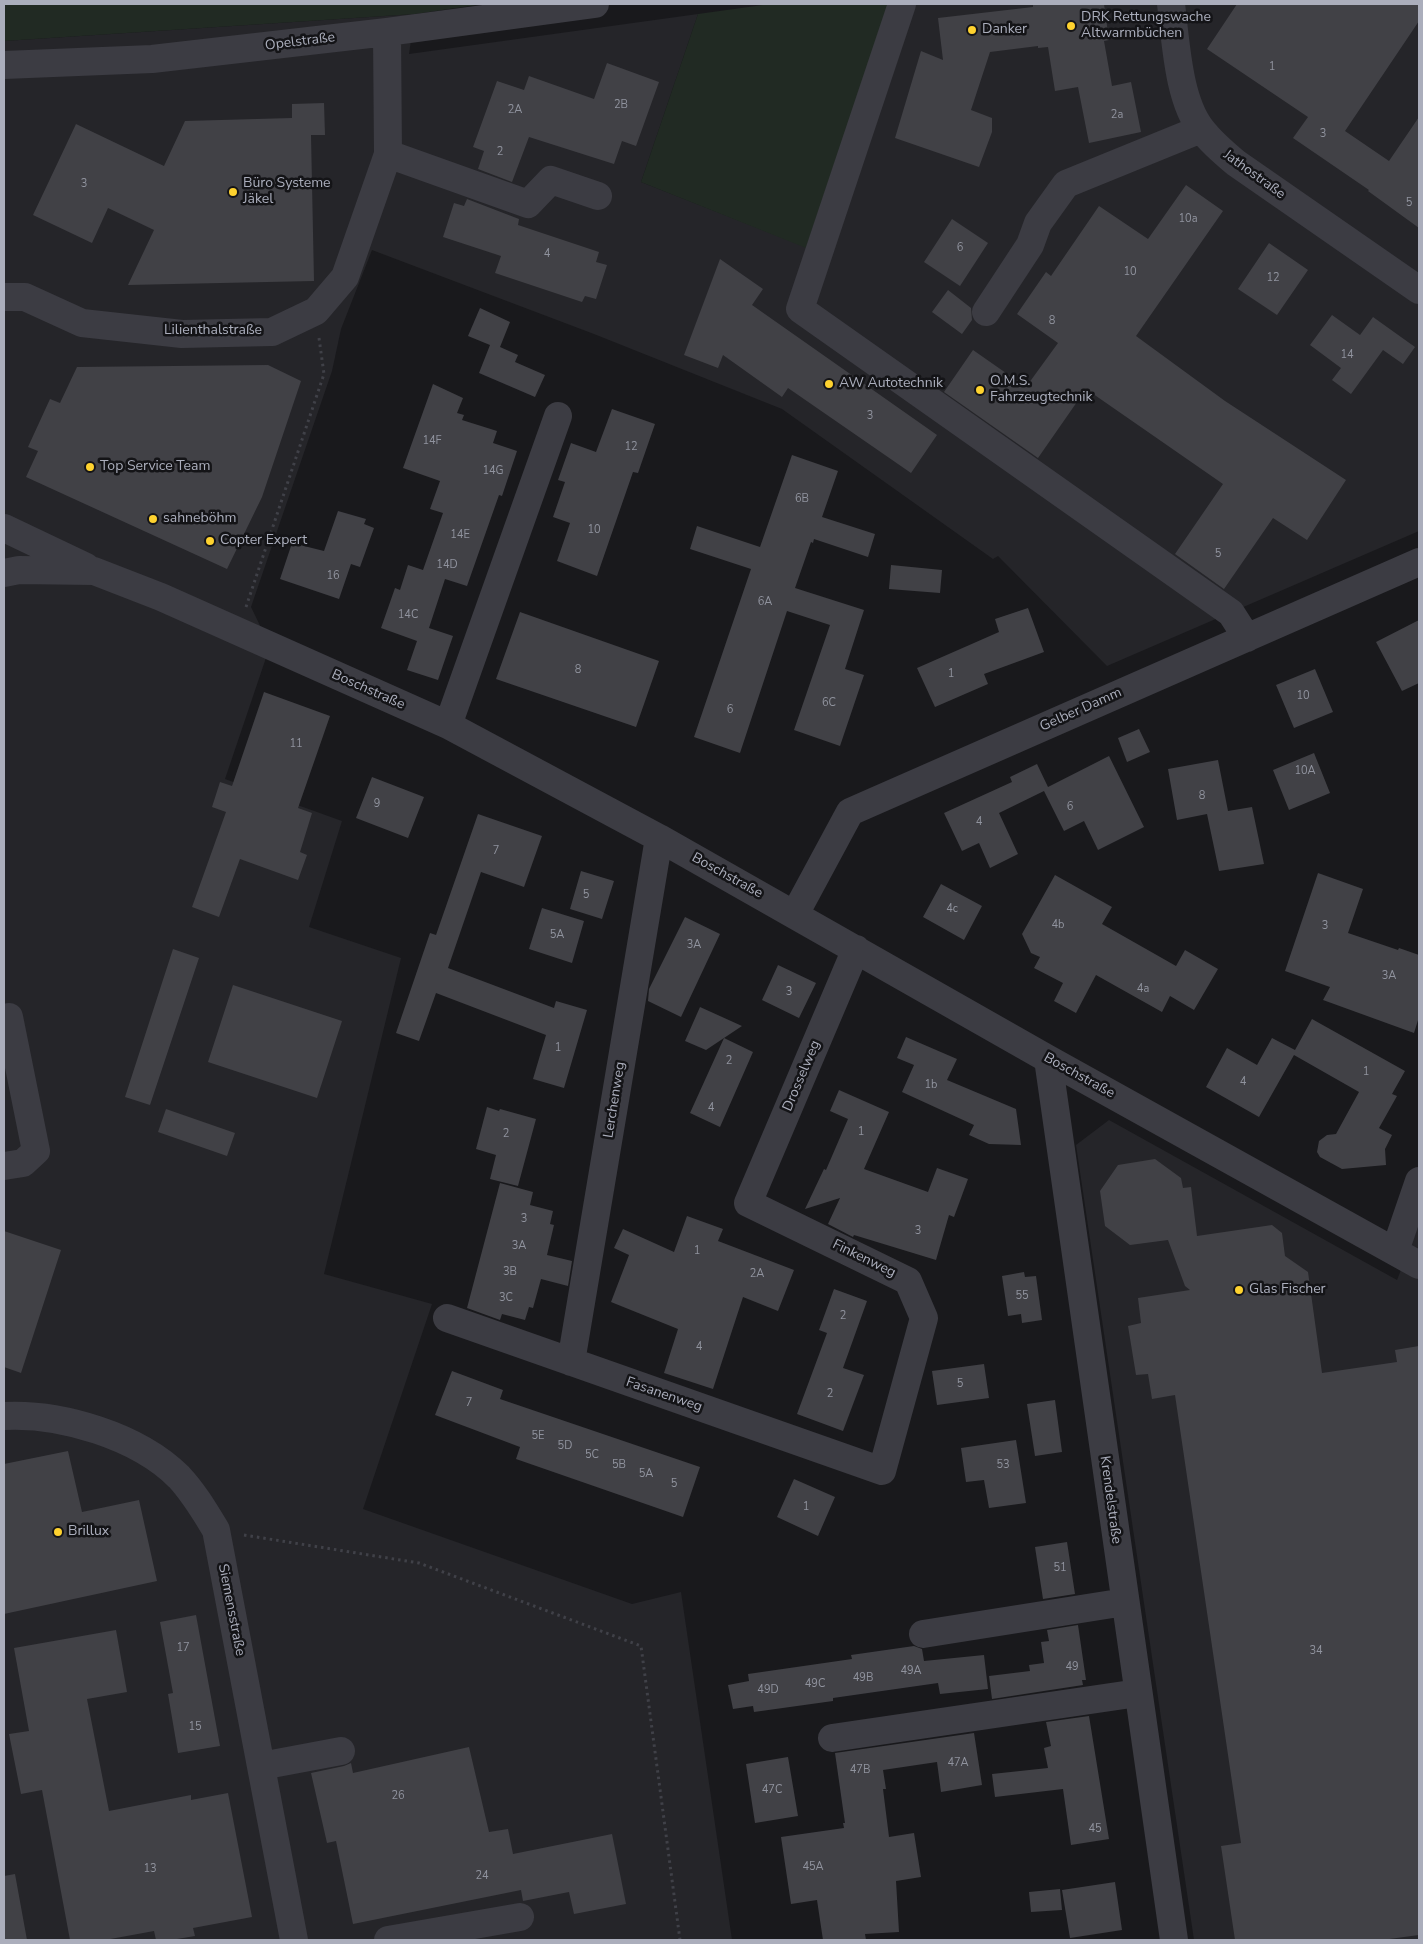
<!DOCTYPE html>
<meta charset="utf-8">
<style>
body{margin:0}
#map{position:relative;width:1423px;height:1944px;overflow:hidden;background:#19191c;font-family:"Nunito Sans",sans-serif}
canvas{display:block}
.frame{position:absolute;inset:0;border:5px solid #abaebc;pointer-events:none}
</style>
<div id="map">
<canvas width="1423" height="1944"></canvas>
<div class="frame"></div>
</div>
<script>
const c = document.querySelector('canvas').getContext('2d');
c.lineJoin = 'round';
function fillPath(path, color) { c.fillStyle = color; c.fill(path, 'evenodd'); }
function stroke(path, color, width, dash) { c.strokeStyle = color; c.lineWidth = width; c.lineCap = dash ? 'butt' : 'round'; c.setLineDash(dash || []); c.stroke(path); }
function drawText(font, color, halo, rows, align = 'center') {
  c.font = font + ' "Nunito Sans",sans-serif'; c.lineWidth = 5; c.setLineDash([]); c.textBaseline = 'middle'; c.strokeStyle = halo; c.fillStyle = color; for (const [text, x, y, turn = 0] of rows) {
    c.save(); c.translate(x, y); c.rotate((+turn || 0) * Math.PI / 180); c.textAlign = isNaN(turn) ? turn : align; if (halo) c.strokeText(text, 0, 0); c.fillText(text, 0, 0); c.restore();
  }
}
const built = new Path2D(`
 M 889,4 L 1419,4 L 1419,531 L 1107,666 L 998,556 L 993,559 L 782,409 L 594,334 L 372,250 L 341,329 L 332,371 L 251,607 L 270,646 L 225,779 L 342,821 L 309,927 L 401,958 L 324,1274 L 432,1304 L 363,1509 L 632,1604 L 681,1592 L 732,1940 L 4,1940 L 4,41 L 415,14 L 409,54 L 698,14 L 641,182 L 806,247 Z
 M 1109,1120 L 1397,1280 L 1419,1224 L 1419,1940 L 1194,1940 L 1076,1145 Z`);
const green = new Path2D(`
 M 4,4 L 484,4 L 415,14 L 4,41 Z
 M 770,4 L 889,4 L 806,248 L 641,182 L 698,14 Z`);
const building = new Path2D(`
 M 1033,4 L 1104,4 L 1109,40 L 1104,41 L 1112,86 L 1131,82 L 1141,132 L 1089,143 L 1078,87 L 1055,91 L 1048,47 L 1038,48 L 1038,46 L 990,52 L 971,110 L 992,118 L 992,132 L 979,167 L 895,138 L 921,51 L 943,60 L 938,18 L 1033,7 Z
 M 1237,4 L 1419,4 L 1419,21 L 1345,131 L 1389,161 L 1419,117 L 1419,228 L 1368,191 L 1369,190 L 1293,138 L 1308,117 L 1207,49 Z
 M 607,63 L 659,82 L 636,146 L 622,141 L 614,164 L 529,137 L 512,182 L 478,169 L 484,151 L 473,147 L 497,81 L 524,90 L 529,76 L 594,99 Z
 M 324,103 L 325,135 L 311,135 L 314,281 L 128,285 L 154,230 L 108,208 L 92,243 L 33,215 L 76,124 L 164,166 L 185,121 L 292,118 L 292,104 Z
 M 1186,185 L 1223,211 L 1136,336 L 1225,401 L 1346,480 L 1307,540 L 1273,518 L 1224,589 L 1175,554 L 1223,484 L 1086,389 L 1038,458 L 944,392 L 973,350 L 1026,387 L 1058,343 L 1017,314 L 1046,272 L 1051,276 L 1099,206 L 1148,239 Z
 M 467,199 L 519,219 L 518,225 L 599,252 L 596,262 L 607,265 L 596,299 L 585,296 L 582,302 L 495,273 L 501,256 L 443,237 L 454,203 L 464,206 Z
 M 952,219 L 988,243 L 960,286 L 924,262 Z
 M 1269,243 L 1308,270 L 1277,315 L 1238,289 Z
 M 720,259 L 763,289 L 752,305 L 937,435 L 911,473 L 788,388 L 782,397 L 723,355 L 718,368 L 684,355 Z
 M 948,290 L 971,308 L 972,320 L 962,334 L 932,312 Z
 M 480,308 L 510,322 L 500,347 L 518,355 L 515,362 L 545,375 L 535,397 L 479,373 L 490,345 L 468,336 Z
 M 1332,315 L 1360,335 L 1373,317 L 1415,347 L 1403,364 L 1383,350 L 1351,394 L 1332,380 L 1341,368 L 1310,345 Z
 M 268,365 L 301,381 L 262,497 L 227,569 L 26,477 L 38,451 L 28,447 L 50,399 L 60,403 L 77,367 Z
 M 433,384 L 463,398 L 457,413 L 464,415 L 462,420 L 497,431 L 493,443 L 517,451 L 502,496 L 499,495 L 467,586 L 445,579 L 429,628 L 453,636 L 438,680 L 407,670 L 417,641 L 381,628 L 395,588 L 400,590 L 408,565 L 423,570 L 443,513 L 430,509 L 440,481 L 403,468 Z
 M 612,409 L 655,424 L 638,473 L 633,472 L 597,576 L 557,561 L 570,523 L 553,517 L 565,482 L 558,480 L 571,443 L 596,452 Z
 M 792,455 L 838,471 L 822,517 L 875,534 L 868,557 L 814,539 L 813,543 L 811,542 L 795,588 L 864,610 L 845,669 L 864,675 L 840,746 L 794,730 L 830,625 L 787,611 L 740,753 L 694,737 L 751,569 L 690,549 L 697,526 L 760,547 Z
 M 338,511 L 366,519 L 364,524 L 374,528 L 360,567 L 351,564 L 339,599 L 280,579 L 292,543 L 324,551 Z
 M 891,565 L 942,570 L 940,593 L 889,589 Z
 M 1028,608 L 1044,652 L 984,674 L 988,684 L 935,707 L 917,668 L 999,632 L 995,619 Z
 M 520,612 L 659,661 L 636,727 L 496,679 Z
 M 1419,620 L 1419,683 L 1402,691 L 1376,642 Z
 M 1315,669 L 1333,712 L 1294,728 L 1276,685 Z
 M 264,692 L 330,716 L 298,808 L 312,813 L 300,852 L 307,855 L 298,880 L 240,859 L 219,917 L 192,907 L 226,812 L 212,807 L 220,782 L 232,786 Z
 M 1139,729 L 1150,752 L 1127,762 L 1118,738 Z
 M 1314,753 L 1330,793 L 1289,810 L 1273,770 Z
 M 1109,756 L 1144,827 L 1098,850 L 1084,821 L 1064,831 L 1044,791 L 999,813 L 1018,854 L 990,868 L 979,843 L 962,851 L 944,813 L 1012,782 L 1010,777 L 1037,764 L 1048,787 Z
 M 1218,760 L 1228,811 L 1252,807 L 1264,864 L 1219,871 L 1207,814 L 1177,820 L 1168,769 Z
 M 372,777 L 424,797 L 408,838 L 356,818 Z
 M 478,814 L 542,836 L 524,887 L 481,872 L 448,968 L 554,1008 L 556,1001 L 587,1010 L 564,1088 L 533,1079 L 546,1035 L 436,993 L 419,1041 L 396,1033 L 430,933 L 436,935 Z
 M 581,871 L 614,881 L 602,919 L 570,909 Z
 M 1318,873 L 1363,889 L 1348,933 L 1398,950 L 1399,948 L 1419,955 L 1419,1017 L 1414,1033 L 1323,1000 L 1330,987 L 1285,971 Z
 M 1055,875 L 1112,907 L 1102,924 L 1176,966 L 1185,950 L 1218,969 L 1194,1010 L 1170,996 L 1162,1012 L 1096,975 L 1076,1013 L 1054,1001 L 1063,983 L 1034,968 L 1040,957 L 1031,953 L 1022,934 Z
 M 941,884 L 982,906 L 964,940 L 923,917 Z
 M 542,908 L 584,921 L 572,963 L 529,949 Z
 M 685,917 L 720,934 L 681,1017 L 648,1001 L 649,989 Z
 M 173,949 L 199,958 L 150,1105 L 125,1097 Z
 M 778,965 L 816,983 L 799,1018 L 762,1000 Z
 M 233,985 L 342,1021 L 317,1098 L 208,1062 Z
 M 700,1007 L 742,1026 L 706,1050 L 685,1041 Z
 M 1312,1019 L 1405,1071 L 1392,1094 L 1397,1096 L 1379,1128 L 1392,1135 L 1385,1149 L 1386,1165 L 1342,1169 L 1320,1157 L 1317,1152 L 1319,1141 L 1327,1135 L 1336,1134 L 1359,1092 L 1294,1055 L 1259,1117 L 1206,1087 L 1227,1048 L 1257,1065 L 1272,1038 L 1295,1050 Z
 M 906,1037 L 957,1059 L 947,1080 L 1016,1109 L 1021,1145 L 989,1144 L 969,1135 L 974,1125 L 902,1092 L 914,1065 L 897,1058 Z
 M 724,1038 L 753,1052 L 720,1127 L 690,1113 Z
 M 839,1090 L 889,1112 L 864,1169 L 928,1192 L 937,1168 L 968,1179 L 954,1217 L 949,1215 L 936,1260 L 854,1235 L 853,1237 L 828,1224 L 840,1198 L 805,1209 L 824,1169 L 826,1170 L 848,1119 L 830,1111 Z
 M 487,1107 L 499,1111 L 500,1109 L 536,1119 L 518,1186 L 490,1179 L 496,1155 L 476,1149 Z
 M 166,1109 L 235,1133 L 227,1156 L 158,1132 Z
 M 1155,1159 L 1181,1178 L 1183,1188 L 1191,1187 L 1197,1236 L 1272,1225 L 1282,1233 L 1285,1256 L 1308,1272 L 1322,1373 L 1397,1362 L 1395,1350 L 1419,1346 L 1419,1935 L 1382,1940 L 1235,1940 L 1221,1846 L 1241,1843 L 1175,1395 L 1152,1399 L 1148,1374 L 1136,1375 L 1128,1326 L 1141,1323 L 1138,1298 L 1190,1290 L 1185,1286 L 1168,1240 L 1130,1245 L 1105,1226 L 1100,1191 L 1118,1165 Z
 M 500,1183 L 533,1192 L 530,1205 L 553,1211 L 550,1224 L 554,1225 L 547,1255 L 572,1261 L 568,1286 L 541,1279 L 533,1308 L 529,1307 L 525,1320 L 502,1314 L 500,1320 L 467,1308 Z
 M 687,1216 L 723,1229 L 718,1241 L 794,1270 L 778,1311 L 743,1297 L 713,1389 L 664,1373 L 678,1329 L 611,1302 L 629,1255 L 614,1248 L 623,1229 L 674,1252 Z
 M 4,1231 L 61,1250 L 21,1373 L 4,1367 Z
 M 1024,1272 L 1025,1277 L 1036,1276 L 1042,1320 L 1022,1323 L 1021,1314 L 1008,1316 L 1002,1276 Z
 M 834,1289 L 867,1301 L 843,1368 L 864,1375 L 843,1431 L 797,1414 L 827,1333 L 819,1330 Z
 M 984,1364 L 989,1398 L 937,1405 L 932,1371 Z
 M 452,1371 L 503,1390 L 500,1399 L 700,1467 L 683,1517 L 516,1459 L 520,1447 L 435,1415 Z
 M 1055,1400 L 1062,1452 L 1035,1456 L 1027,1404 Z
 M 1016,1440 L 1026,1503 L 989,1508 L 984,1480 L 966,1482 L 961,1448 Z
 M 68,1451 L 82,1512 L 139,1500 L 157,1581 L 4,1614 L 4,1464 Z
 M 794,1479 L 835,1497 L 818,1536 L 777,1517 Z
 M 1067,1542 L 1075,1594 L 1043,1599 L 1035,1547 Z
 M 196,1615 L 220,1746 L 178,1753 L 168,1694 L 173,1693 L 160,1622 Z
 M 1078,1625 L 1086,1680 L 1082,1680 L 1083,1685 L 992,1699 L 989,1676 L 1030,1671 L 1029,1665 L 1044,1663 L 1041,1642 L 1049,1641 L 1047,1630 Z
 M 116,1630 L 127,1692 L 87,1699 L 109,1811 L 191,1795 L 191,1800 L 228,1793 L 252,1917 L 193,1928 L 195,1936 L 171,1940 L 156,1940 L 154,1931 L 105,1940 L 70,1940 L 42,1790 L 21,1794 L 9,1734 L 29,1731 L 14,1648 Z
 M 914,1646 L 922,1649 L 924,1661 L 984,1655 L 988,1689 L 940,1694 L 938,1683 L 833,1698 L 833,1701 L 754,1712 L 753,1706 L 733,1709 L 728,1685 L 749,1681 L 748,1674 L 852,1659 L 851,1655 Z
 M 1089,1716 L 1109,1839 L 1071,1845 L 1063,1789 L 995,1797 L 992,1774 L 1048,1768 L 1044,1748 L 1051,1746 L 1046,1722 Z
 M 974,1733 L 982,1785 L 941,1792 L 937,1762 L 883,1770 L 886,1789 L 883,1789 L 889,1837 L 914,1833 L 921,1877 L 896,1881 L 899,1932 L 865,1934 L 866,1940 L 823,1940 L 817,1900 L 791,1904 L 781,1837 L 844,1828 L 843,1823 L 845,1823 L 835,1753 Z
 M 469,1747 L 489,1832 L 508,1829 L 513,1854 L 612,1834 L 626,1904 L 574,1914 L 569,1892 L 523,1901 L 521,1890 L 353,1924 L 336,1841 L 327,1843 L 311,1773 L 344,1766 L 351,1763 L 353,1773 Z
 M 788,1757 L 798,1816 L 755,1823 L 746,1764 Z
 M 15,1874 L 27,1940 L 4,1940 L 4,1876 Z
 M 1115,1882 L 1122,1930 L 1070,1938 L 1062,1890 Z
 M 1060,1889 L 1062,1910 L 1031,1912 L 1029,1892 Z`);
const path = new Path2D(`
 M 246,607 L 324,374 L 319,338
 M 244,1535 L 419,1563 L 641,1646 L 680,1940`);
const minor = new Path2D(`
 M 902,4 L 800,309 L 1231,613 L 1247,638
 M 1171,4 C 1176,42 1178,100 1202,130 C 1212,143 1224,153 1236,163 L 1419,290
 M 4,65 L 152,59 L 387,32 L 595,4
 M 388,154 L 528,204 L 551,180 L 598,196
 M 4,297 L 25,297 L 82,323 L 182,334 L 272,332 L 316,311 L 345,277 L 388,154 L 387,32
 M 986,312 L 1030,245 L 1038,223 L 1066,184 L 1201,129
 M 4,528 L 86,567
 M 4,573 L 19,570 L 94,571 L 161,597 L 448,725 L 659,838 L 1048,1059 L 1419,1265
 M 448,725 L 558,416
 M 795,914 L 850,812 L 1419,562
 M 1048,1059 L 1174,1940
 M 4,1166 L 23,1163 L 36,1151 L 9,1017
 M 1395,1251 L 1419,1181
 M 447,1318 L 882,1471 L 924,1318 L 908,1281 L 748,1203 L 856,949
 M 571,1362 L 659,838
 M 4,1416 C 61,1413 138,1436 179,1477 C 194,1493 205,1512 216,1530 L 294,1940
 M 923,1634 L 1125,1602
 M 832,1738 L 1138,1693
 M 261,1766 L 341,1751
 M 388,1940 L 520,1917`);
const markers = [
 [1071,26,5,"#fed22f"],
 [972,30,5,"#fed22f"],
 [233,192,5,"#fed22f"],
 [829,384,5,"#fed22f"],
 [980,390,5,"#fed22f"],
 [90,467,5,"#fed22f"],
 [153,519,5,"#fed22f"],
 [210,541,5,"#fed22f"],
 [1239,1290,5,"#fed22f"],
 [58,1532,5,"#fed22f"]
];
const numberNames = [
 ["1",1272,67],
 ["2B",621,105],
 ["2A",515,110],
 ["2a",1117,115],
 ["3",1323,134],
 ["2",500,152],
 ["3",84,184],
 ["5",1409,203],
 ["10a",1188,219],
 ["6",960,248],
 ["4",547,254],
 ["10",1130,272],
 ["12",1273,278],
 ["8",1052,321],
 ["14",1347,355],
 ["3",870,416],
 ["14F",432,441],
 ["12",631,447],
 ["14G",493,471],
 ["6B",802,499],
 ["10",594,530],
 ["14E",460,535],
 ["5",1218,554],
 ["14D",447,565],
 ["16",333,576],
 ["6A",765,602],
 ["14C",408,615],
 ["8",578,670],
 ["1",951,674],
 ["10",1303,696],
 ["6C",829,703],
 ["6",730,710],
 ["11",296,744],
 ["10A",1305,771],
 ["8",1202,796],
 ["9",377,804],
 ["6",1070,807],
 ["4",979,822],
 ["7",496,851],
 ["5",586,895],
 ["4c",952,909],
 ["4b",1058,925],
 ["3",1325,926],
 ["5A",557,935],
 ["3A",694,945],
 ["3A",1389,976],
 ["4a",1143,989],
 ["3",789,992],
 ["1",558,1048],
 ["2",729,1061],
 ["1",1366,1072],
 ["4",1243,1082],
 ["1b",931,1085],
 ["4",711,1108],
 ["1",861,1132],
 ["2",506,1134],
 ["3",524,1219],
 ["3",918,1231],
 ["3A",519,1246],
 ["1",697,1251],
 ["3B",510,1272],
 ["2A",757,1274],
 ["55",1022,1296],
 ["3C",506,1298],
 ["2",843,1316],
 ["4",699,1347],
 ["5",960,1384],
 ["2",830,1394],
 ["7",469,1403],
 ["5E",538,1436],
 ["5D",565,1446],
 ["5C",592,1455],
 ["5B",619,1465],
 ["53",1003,1465],
 ["5A",646,1474],
 ["5",674,1484],
 ["1",806,1507],
 ["51",1060,1568],
 ["17",183,1648],
 ["34",1316,1651],
 ["49",1072,1667],
 ["49A",911,1671],
 ["49B",863,1678],
 ["49C",815,1684],
 ["49D",768,1690],
 ["15",195,1727],
 ["47A",958,1763],
 ["47B",860,1770],
 ["47C",772,1790],
 ["26",398,1796],
 ["45",1095,1829],
 ["45A",813,1867],
 ["13",150,1869],
 ["24",482,1876]
];
const poiNames = [
 ["DRK Rettungswache",1081,18],
 ["Altwarmbüchen",1081,34],
 ["Danker",982,30],
 ["Büro Systeme",243,184],
 ["Jäkel",243,200],
 ["O.M.S.",990,382],
 ["Fahrzeugtechnik",990,398],
 ["AW Autotechnik",839,384],
 ["Top Service Team",100,467],
 ["sahneböhm",163,519],
 ["Copter Expert",220,541],
 ["Glas Fischer",1249,1290],
 ["Brillux",68,1532]
];
const streetNames = [
 ["Opelstraße",300,42,-7],
 ["Jathostraße",1254,175,36],
 ["Lilienthalstraße",213,331],
 ["Boschstraße",368,690,24],
 ["Gelber Damm",1081,710,-24],
 ["Boschstraße",727,876,29],
 ["Drosselweg",802,1076,-67],
 ["Boschstraße",1079,1076,29],
 ["Lerchenweg",615,1100,-81],
 ["Finkenweg",864,1259,26],
 ["Fasanenweg",664,1395,19],
 ["Krendelstraße",1110,1500,82],
 ["Siemensstraße",231,1610,79]
];
fillPath(built, '#252529');
fillPath(green, '#212a23');
fillPath(building, '#414146');
stroke(path, '#404148', 3, [2.5, 4]);
stroke(minor, '#3c3c43', 28);
for (const [x, y, r, color] of markers) { const dot = new Path2D(); dot.arc(x, y, r, 0, 2 * Math.PI); c.fillStyle = color; c.fill(dot); stroke(dot, '#141417', 2); }
drawText('11px', '#90939e', null, numberNames);
drawText('14px', '#abaebc', '#141417', poiNames, 'left');
drawText('14px', '#abaebc', '#141417', streetNames);
</script>
